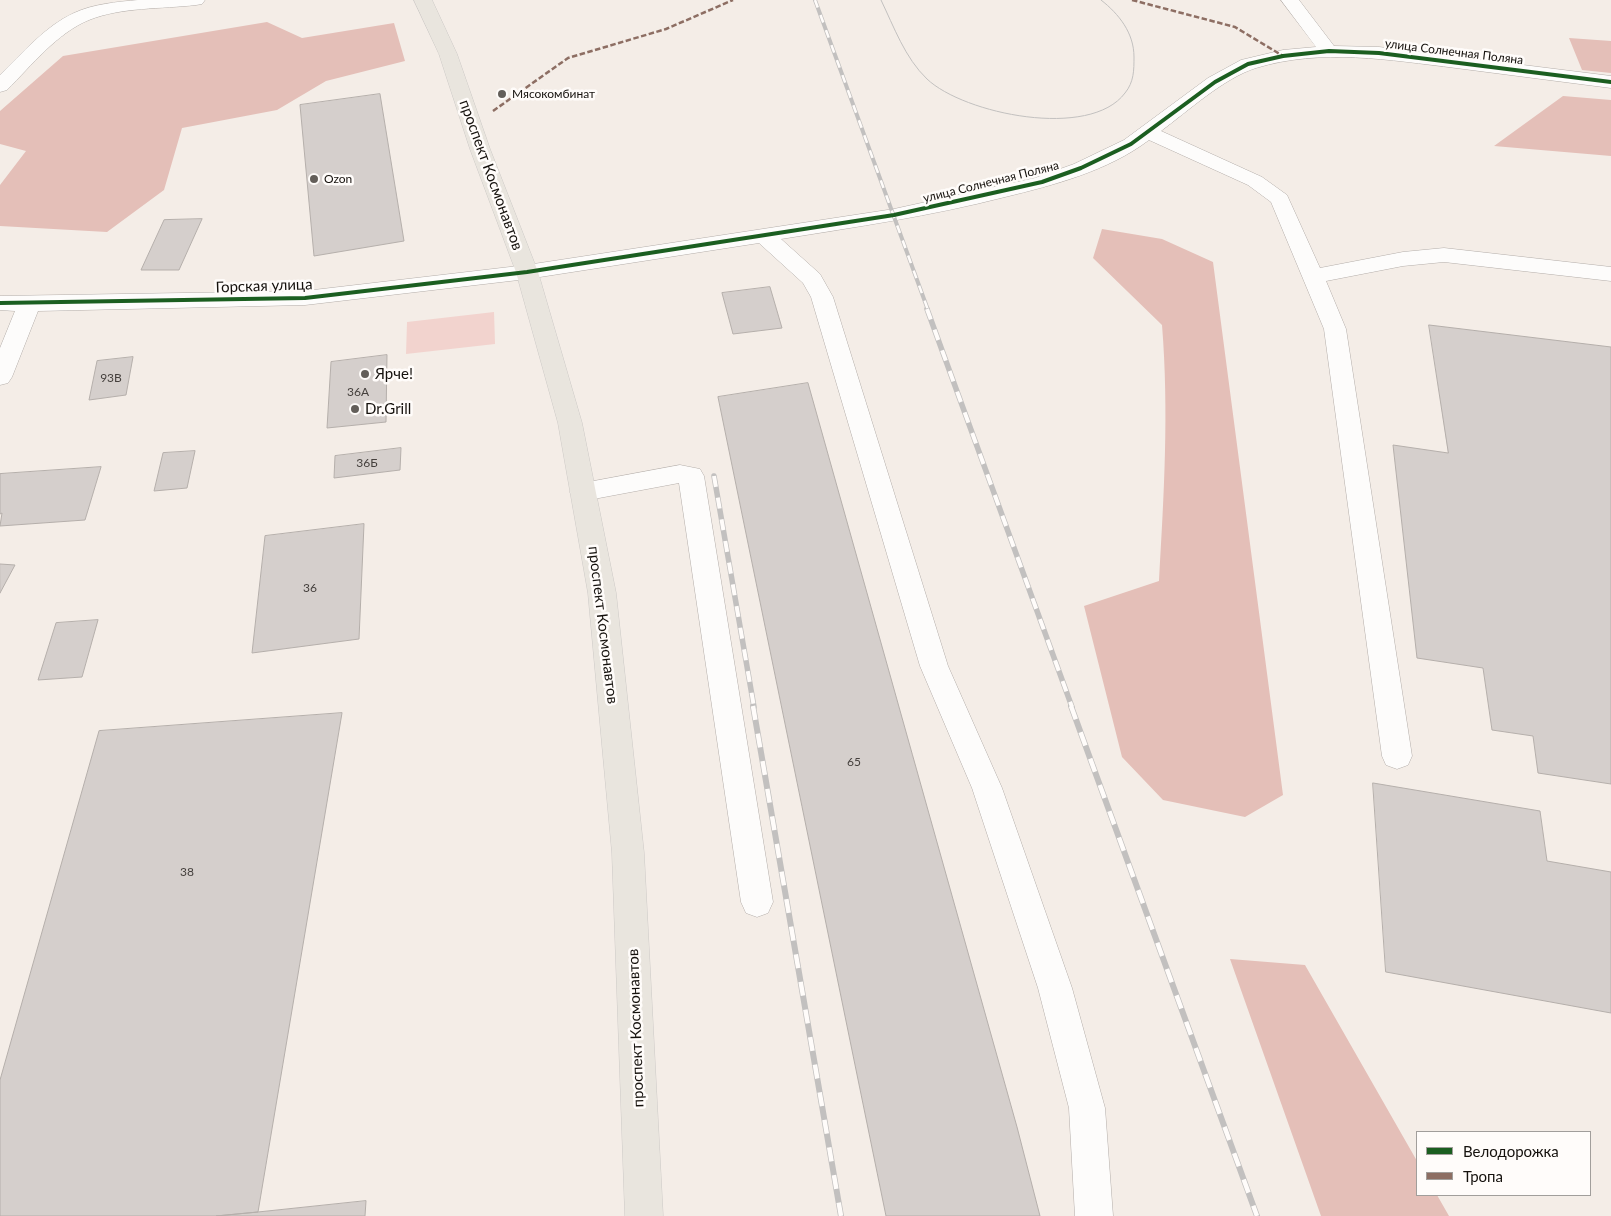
<!DOCTYPE html>
<meta charset="utf-8">
<style>
body{margin:0}
#map{position:relative;width:1611px;height:1216px;overflow:hidden;background:#f4ede7;font-family:Lato,sans-serif}
canvas{display:block}
.legend{position:absolute;left:1416px;top:1131px;width:175px;height:65px;box-sizing:border-box;background:#fffcfa;border:1px solid #a19e9b;margin:0;padding:6px 9px;list-style:none;font-size:15px;color:#15110d}
.legend li{display:flex;align-items:center;gap:10px;height:25px}
.legend b{width:25px;border:1px solid #a19e9b}
</style>
<div id="map">
<canvas width="1611" height="1216"></canvas>
<ul class="legend">
<li><b style="height:6px;background:#1b5e20"></b>Велодорожка</li>
<li><b style="height:6px;background:#8d6e63"></b>Тропа</li>
</ul>
</div>
<script>
const c = document.querySelector('canvas').getContext('2d');
c.lineJoin = 'round';
function fillPath(path, color) { c.fillStyle = color; c.fill(path, 'evenodd'); }
function stroke(path, color, width, dash) { c.strokeStyle = color; c.lineWidth = width; c.lineCap = dash ? 'butt' : 'round'; c.setLineDash(dash || []); c.stroke(path); }
function drawText(font, color, halo, rows, align = 'center') {
  c.font = font + ' Lato,sans-serif'; c.lineWidth = 5; c.setLineDash([]); c.textBaseline = 'middle'; c.strokeStyle = halo; c.fillStyle = color; for (const [text, x, y, turn = 0] of rows) {
    c.save(); c.translate(x, y); c.rotate((+turn || 0) * Math.PI / 180); c.textAlign = isNaN(turn) ? turn : align; if (halo) c.strokeText(text, 0, 0); c.fillText(text, 0, 0); c.restore();
  }
}
const green = new Path2D(`
 M 494,312 L 495,344 L 406,354 L 407,322 Z`);
const forest = new Path2D(`
 M 267,22 L 302,38 L 394,23 L 405,61 L 326,81 L 277,110 L 182,128 L 164,190 L 107,232 L 0,226 L 0,185 L 26,151 L 0,144 L 0,111 L 63,56 Z
 M 1569,38 L 1611,41 L 1611,73 L 1582,70 Z
 M 1563,96 L 1611,100 L 1611,156 L 1494,146 Z
 M 1102,229 L 1162,239 L 1213,262 L 1283,795 L 1245,817 L 1163,800 L 1122,757 L 1084,606 L 1159,581 C 1164,494 1169,412 1162,325 L 1093,258 Z
 M 1230,959 L 1305,965 L 1417,1161 L 1417,1195 L 1437,1195 L 1449,1216 L 1321,1216 Z`);
const building = new Path2D(`
 M 380,94 L 404,241 L 314,256 L 300,105 Z
 M 202,219 L 179,270 L 141,270 L 164,220 Z
 M 770,287 L 782,328 L 733,334 L 722,293 Z
 M 1429,325 L 1611,347 L 1611,784 L 1538,773 L 1533,736 L 1492,730 L 1483,668 L 1417,658 L 1393,445 L 1448,453 Z
 M 387,355 L 386,422 L 327,428 L 331,362 Z
 M 133,357 L 126,395 L 89,400 L 97,361 Z
 M 808,383 L 1017,1127 L 1040,1216 L 886,1216 L 718,397 Z
 M 401,448 L 400,470 L 334,478 L 335,456 Z
 M 195,451 L 187,488 L 154,491 L 163,453 Z
 M 101,467 L 85,520 L 0,526 L 2,513 L 0,514 L 0,474 Z
 M 364,524 L 359,639 L 252,653 L 265,536 Z
 M 0,564 L 15,565 L 0,593 Z
 M 98,620 L 82,677 L 38,680 L 56,623 Z
 M 342,713 L 258,1212 L 216,1216 L 0,1216 L 0,1080 L 99,731 Z
 M 1373,783 L 1540,811 L 1547,861 L 1611,872 L 1611,1013 L 1386,972 Z
 M 366,1201 L 365,1216 L 216,1216 L 258,1212 Z`);
const minor = new Path2D(`
 M 138,0 L 205,0 L 202,4 L 196,5 C 162,9 121,7 89,20 C 57,33 31,66 7,90 L 0,92 L 0,75 C 22,54 45,26 74,13 C 93,4 117,2 138,0 Z
 M 1281,0 L 1299,0 L 1334,46 L 1379,47 L 1611,76 L 1611,88 C 1559,81 1508,75 1456,68 C 1390,60 1321,48 1256,68 C 1224,78 1188,111 1161,131 L 1262,177 L 1287,195 L 1320,268 L 1403,252 L 1444,248 L 1611,267 L 1611,281 L 1444,262 L 1403,266 L 1326,281 L 1346,329 L 1412,756 L 1408,765 L 1397,769 L 1386,765 L 1382,756 L 1324,329 L 1271,202 L 1248,185 L 1149,140 C 1108,171 1054,185 1005,197 C 931,216 856,227 781,239 L 820,274 L 833,297 L 948,666 L 1002,788 L 1072,988 L 1105,1108 L 1113,1216 L 1075,1216 L 1069,1108 L 1038,988 L 972,788 L 920,666 L 811,297 L 803,283 L 759,243 L 527,279 L 305,305 L 38,311 L 12,377 L 8,383 L 0,385 L 0,348 L 15,311 L 0,310 L 0,296 L 305,291 L 527,265 L 894,209 L 1035,178 L 1074,164 L 1124,140 L 1208,78 L 1241,60 L 1283,50 L 1316,47 Z
 M 680,465 L 700,469 L 704,476 L 773,902 L 768,913 L 757,917 L 746,913 L 741,902 L 679,483 L 583,501 L 574,499 L 570,492 L 574,485 L 583,483 Z`);
const major = new Path2D(`
 M 414,0 L 432,0 L 457,54 L 490,149 L 538,272 L 582,423 L 616,593 L 644,853 L 663,1216 L 625,1216 L 612,853 L 588,593 L 558,423 L 516,272 L 470,149 L 439,54 Z`);
const tram = new Path2D(`
 M 881,0 C 894,27 905,58 927,79 C 964,114 1090,140 1125,93 C 1134,82 1134,70 1134,57 C 1134,33 1119,14 1101,0`);
const railFar2 = new Path2D(`
 M 815,0 L 928,310`);
const railFar1 = new Path2D(`
 M 927,309 L 1072,707
 M 714,476 L 754,707`);
const rail = new Path2D(`
 M 753,706 L 841,1216
 M 1071,706 L 1257,1216`);
const quiet = new Path2D(`
 M 1132,0 L 1235,27 L 1283,56
 M 493,111 L 568,58 L 666,29 L 733,0`);
const cycleway = new Path2D(`
 M 0,303 L 305,298 L 527,272 L 894,215 L 1042,182 L 1081,168 L 1131,144 L 1215,82 L 1248,64 L 1283,56 L 1329,51 L 1379,53 L 1611,82`);
const markers = [
 [502,94,5,"#635e59"],
 [314,179,5,"#635e59"],
 [365,374,5,"#635e59"],
 [355,409,5,"#635e59"]
];
const farStreetnames = [
 ["улица Солнечная Поляна",1454,52,7],
 ["улица Солнечная Поляна",991,182,-14]
];
const farPoinames = [
 ["Мясокомбинат",512,94],
 ["Ozon",324,179]
];
const numberNames = [
 ["93В",111,378],
 ["36А",358,392],
 ["36Б",367,463],
 ["36",310,588],
 ["65",854,762],
 ["38",187,872]
];
const streetNames = [
 ["проспект Космонавтов",491,175,70],
 ["Горская улица",264,286,-2],
 ["проспект Космонавтов",603,625,83],
 ["проспект Космонавтов",636,1028,-92]
];
const poiNames = [
 ["Ярче!",375,374],
 ["Dr.Grill",365,409]
];
fillPath(green, '#f2d3ce');
fillPath(forest, '#e4bfb8');
fillPath(building, '#d5cfcc');
stroke(building, '#b5afab', 1);
stroke(minor, '#b3ada9', 1);
stroke(major, '#ccc9c6', 1);
fillPath(minor, '#fdfcfb');
fillPath(major, '#e9e5de');
stroke(tram, '#c2c0bf', 1);
stroke(railFar2, '#c2c0bf', 4);
stroke(railFar1, '#c2c0bf', 5.5);
stroke(rail, '#c2c0bf', 6);
stroke(railFar2, '#fffcfa', 2.5, [8]);
stroke(railFar1, '#fffcfa', 4, [11]);
stroke(rail, '#fffcfa', 4.5, [14]);
stroke(quiet, '#8d6e63', 2.5, [5.5, 2.5]);
stroke(cycleway, '#1b5e20', 4);
for (const [x, y, r, color] of markers) { const dot = new Path2D(); dot.arc(x, y, r, 0, 2 * Math.PI); c.fillStyle = color; c.fill(dot); stroke(dot, '#fffcfa', 2); }
drawText('12px', '#15110d', '#fffcfa', farStreetnames);
drawText('12px', '#15110d', '#fffcfa', farPoinames, 'left');
drawText('12px', '#45403d', null, numberNames);
drawText('15px', '#15110d', '#fffcfa', streetNames);
drawText('15px', '#15110d', '#fffcfa', poiNames, 'left');
</script>
